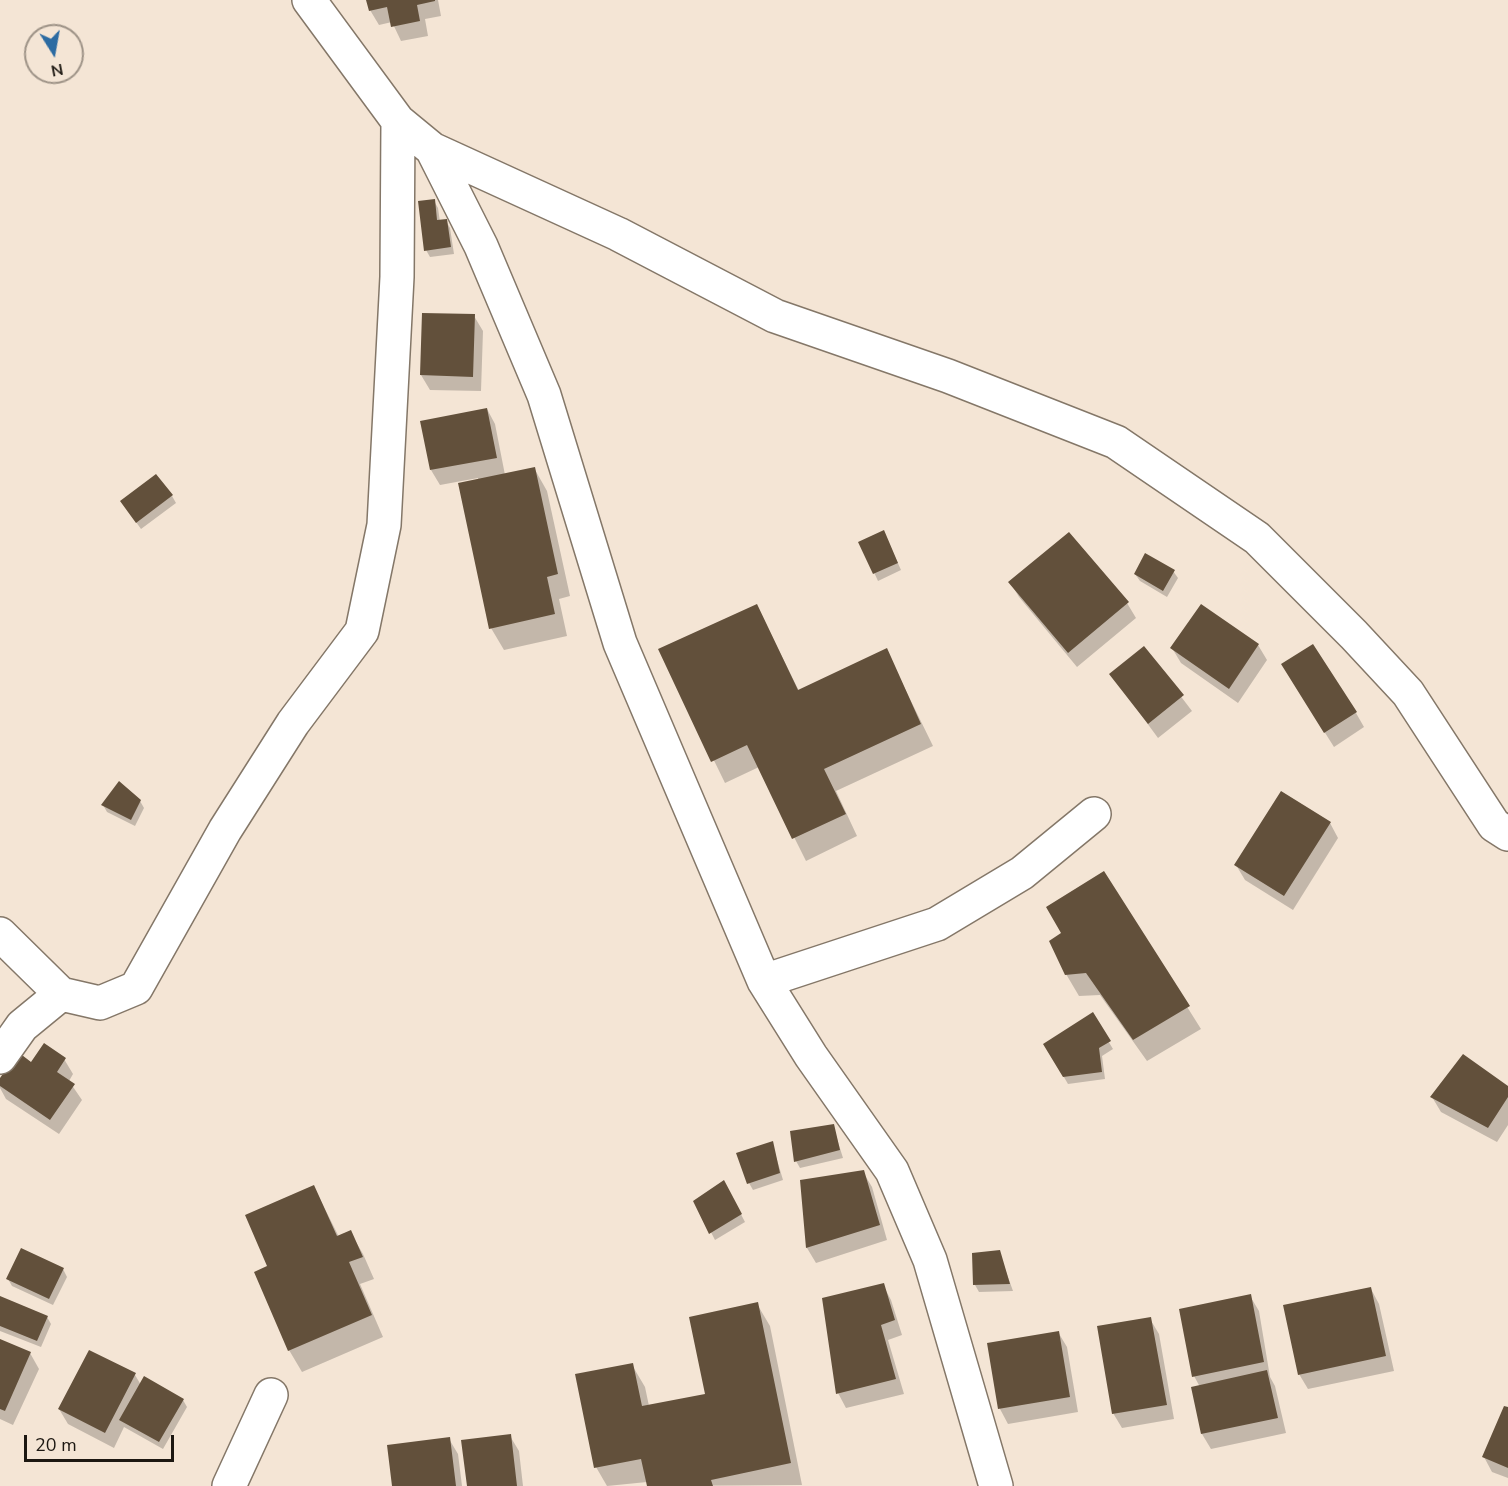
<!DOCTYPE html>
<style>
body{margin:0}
#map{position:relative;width:1508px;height:1486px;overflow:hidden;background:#f4e5d5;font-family:"Nunito Sans",sans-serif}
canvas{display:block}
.north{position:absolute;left:24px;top:24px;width:60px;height:60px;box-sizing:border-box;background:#f4e5d5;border:2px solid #9e9387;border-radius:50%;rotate:169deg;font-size:16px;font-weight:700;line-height:24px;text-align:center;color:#1c1711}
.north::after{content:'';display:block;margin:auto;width:21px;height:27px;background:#2c6ba2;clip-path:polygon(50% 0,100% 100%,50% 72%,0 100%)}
.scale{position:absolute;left:24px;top:1435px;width:150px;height:27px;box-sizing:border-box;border:3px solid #1c1711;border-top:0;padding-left:8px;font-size:18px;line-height:21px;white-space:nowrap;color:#1c1711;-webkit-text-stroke:4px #f4e5d5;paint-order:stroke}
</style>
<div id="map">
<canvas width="1508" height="1486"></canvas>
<div class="north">N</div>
<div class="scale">20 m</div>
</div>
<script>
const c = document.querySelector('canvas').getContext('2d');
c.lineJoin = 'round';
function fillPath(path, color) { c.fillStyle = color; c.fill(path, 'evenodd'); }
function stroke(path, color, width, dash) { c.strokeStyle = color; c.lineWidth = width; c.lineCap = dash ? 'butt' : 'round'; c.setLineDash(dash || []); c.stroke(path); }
const shadow = new Path2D(`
 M 368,0 L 438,0 L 441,16 L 425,19 L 428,36 L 401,41 L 392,22 L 379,25 L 370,10 Z
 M 434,201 L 438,208 L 440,222 L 446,221 L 450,228 L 454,254 L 430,257 L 426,250 Z
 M 474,316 L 483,331 L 481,391 L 430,390 L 421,375 Z
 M 487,409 L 495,424 L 505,475 L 534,468 L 547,491 L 570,596 L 559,599 L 567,636 L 504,650 L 491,628 L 478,478 L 440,485 L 431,470 Z
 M 172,496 L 176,503 L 141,529 L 126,508 Z
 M 887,539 L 901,570 L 878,581 L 860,542 Z
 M 1173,571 L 1178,578 L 1167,597 L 1140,581 L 1135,574 Z
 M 1010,582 L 1127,603 L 1136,618 L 1077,667 L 1019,597 Z
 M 757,606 L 799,691 L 886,650 L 933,746 L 836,791 L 857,836 L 806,861 L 759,767 L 725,783 L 660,650 Z
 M 1258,645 L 1267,660 L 1238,703 L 1181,663 L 1172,648 Z
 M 1144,648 L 1192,711 L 1158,738 L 1111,674 Z
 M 1291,679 L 1356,713 L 1364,727 L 1334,747 Z
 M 140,801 L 144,808 L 135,826 L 107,812 L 103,805 Z
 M 1330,823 L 1338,838 L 1293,910 L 1245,880 L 1236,865 Z
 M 1103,873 L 1201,1029 L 1147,1061 L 1100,995 L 1079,996 L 1066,974 L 1063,934 Z
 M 1092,1014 L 1113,1049 L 1102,1056 L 1105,1079 L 1068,1084 L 1045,1045 Z
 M 64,1059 L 73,1074 L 69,1081 L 82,1100 L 59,1134 L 6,1099 L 0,1088 L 0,1081 L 31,1064 Z
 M 1508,1088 L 1508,1125 L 1497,1142 L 1441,1112 L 1432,1097 Z
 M 833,1126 L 843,1158 L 800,1168 L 796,1161 Z
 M 772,1143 L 783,1180 L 753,1190 L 749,1183 Z
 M 863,1172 L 872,1187 L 887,1240 L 816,1263 L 807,1248 L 801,1181 Z
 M 724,1182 L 745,1222 L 715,1240 L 695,1201 Z
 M 314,1187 L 339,1237 L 350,1232 L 363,1254 L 374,1279 L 360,1284 L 383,1337 L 302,1372 L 289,1350 L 269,1267 Z
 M 999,1252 L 1013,1291 L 979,1292 L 975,1285 Z
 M 63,1269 L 67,1277 L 53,1305 L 12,1286 L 8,1279 Z
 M 883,1285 L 891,1300 L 902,1335 L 888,1340 L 904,1394 L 846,1408 L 838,1393 Z
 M 1371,1289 L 1379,1304 L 1394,1371 L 1308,1389 L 1299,1374 Z
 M 1250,1296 L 1259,1311 L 1270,1377 L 1275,1386 L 1286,1433 L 1211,1449 L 1202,1434 L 1200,1387 L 1194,1376 Z
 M 0,1298 L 47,1317 L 51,1324 L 41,1347 L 0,1331 Z
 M 757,1304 L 770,1326 L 802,1485 L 648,1486 L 647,1482 L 607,1486 L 596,1467 L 632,1365 L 645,1387 L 649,1406 L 706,1395 Z
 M 1150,1319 L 1159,1334 L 1174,1419 L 1122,1428 L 1113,1413 Z
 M 1058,1332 L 1067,1347 L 1078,1412 L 1008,1424 L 1000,1409 L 989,1344 Z
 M 0,1340 L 30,1353 L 39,1369 L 13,1425 L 0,1419 Z
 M 135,1375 L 141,1385 L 183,1400 L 187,1407 L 163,1449 L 124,1427 L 114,1448 L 68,1424 L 59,1409 Z
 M 1508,1409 L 1508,1478 L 1492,1472 L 1484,1457 Z
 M 510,1436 L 519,1451 L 523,1486 L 468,1486 Z
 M 449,1439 L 458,1454 L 462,1486 L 394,1486 Z`);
const building = new Path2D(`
 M 366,0 L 435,0 L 435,1 L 417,5 L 420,21 L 391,27 L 387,7 L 369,11 Z
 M 435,199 L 437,220 L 447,219 L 451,247 L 424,251 L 418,201 Z
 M 422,313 L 475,314 L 473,377 L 420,375 Z
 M 487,408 L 497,458 L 430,470 L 420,421 Z
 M 535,467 L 558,574 L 547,577 L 555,614 L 489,629 L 458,483 Z
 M 156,474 L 173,495 L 136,523 L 120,501 Z
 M 884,530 L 898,563 L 873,574 L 858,542 Z
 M 1069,532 L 1129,602 L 1068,653 L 1008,582 Z
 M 1145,553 L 1175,570 L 1163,591 L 1134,574 Z
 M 757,604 L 798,690 L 887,648 L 921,724 L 824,769 L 846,814 L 792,839 L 747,745 L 711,762 L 658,649 Z
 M 1201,604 L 1259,644 L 1229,689 L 1170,648 Z
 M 1313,644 L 1357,712 L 1324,733 L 1281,664 Z
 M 1144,646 L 1184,695 L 1148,724 L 1109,674 Z
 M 119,781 L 141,800 L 131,820 L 101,805 Z
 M 1281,791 L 1331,822 L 1284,896 L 1234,865 Z
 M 1104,871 L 1190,1006 L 1133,1040 L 1086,973 L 1065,975 L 1049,941 L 1061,933 L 1046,907 Z
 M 1093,1012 L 1111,1041 L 1099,1048 L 1102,1072 L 1063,1077 L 1043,1044 Z
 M 44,1043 L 66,1058 L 57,1072 L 75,1084 L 50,1120 L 0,1086 L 0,1078 L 18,1052 L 31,1062 Z
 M 1463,1054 L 1508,1086 L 1508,1097 L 1488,1128 L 1430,1097 Z
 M 834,1124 L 840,1150 L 794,1162 L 790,1131 Z
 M 773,1141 L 780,1173 L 747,1184 L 736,1153 Z
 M 864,1170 L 880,1225 L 806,1248 L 800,1180 Z
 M 724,1180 L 742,1214 L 709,1234 L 693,1201 Z
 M 314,1185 L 337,1236 L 351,1230 L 363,1257 L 349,1262 L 372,1315 L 288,1351 L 254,1272 L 267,1266 L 245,1215 Z
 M 21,1248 L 64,1268 L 49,1299 L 6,1279 Z
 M 1000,1250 L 1010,1284 L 973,1285 L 972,1253 Z
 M 884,1283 L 895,1320 L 881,1325 L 896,1379 L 836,1394 L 822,1298 Z
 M 1371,1287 L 1386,1356 L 1298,1375 L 1283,1305 Z
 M 1251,1294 L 1264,1362 L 1192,1377 L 1179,1309 Z
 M 0,1296 L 48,1316 L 37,1341 L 0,1326 Z
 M 758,1302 L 791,1463 L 711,1480 L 713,1486 L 647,1486 L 641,1459 L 594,1468 L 575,1374 L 633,1363 L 642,1406 L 705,1394 L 689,1317 Z
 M 1151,1317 L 1167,1405 L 1112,1414 L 1097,1326 Z
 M 1059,1331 L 1070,1397 L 998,1409 L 987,1343 Z
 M 0,1339 L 31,1352 L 5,1411 L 0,1409 Z
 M 89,1350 L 136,1373 L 105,1433 L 58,1409 Z
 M 1267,1370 L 1278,1418 L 1201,1434 L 1191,1387 Z
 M 144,1376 L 184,1399 L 159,1442 L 119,1420 Z
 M 1504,1406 L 1508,1407 L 1508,1468 L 1482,1457 Z
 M 511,1434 L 517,1486 L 467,1486 L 461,1440 Z
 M 450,1437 L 456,1486 L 392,1486 L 387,1445 Z`);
const minor = new Path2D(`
 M 398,121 L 432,149 L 618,234 L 775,316 L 948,376 L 1116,442 L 1257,538 L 1354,635 L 1408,693 L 1494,825 L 1508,834
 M 432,149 L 481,246 L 544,395 L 620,643 L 764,981 L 811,1056 L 892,1171 L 930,1260 L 996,1486
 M 0,934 L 61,994 L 100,1003 L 136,988 L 225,830 L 293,723 L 362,631 L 384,525 L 397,277 L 398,121 L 309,0
 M 764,981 L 937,924 L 1022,873 L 1094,814
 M 0,1057 L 22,1026 L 61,994
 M 229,1486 L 271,1395`);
fillPath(shadow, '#0003');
fillPath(building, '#62503b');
stroke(minor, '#847768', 36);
stroke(minor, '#fff', 33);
</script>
